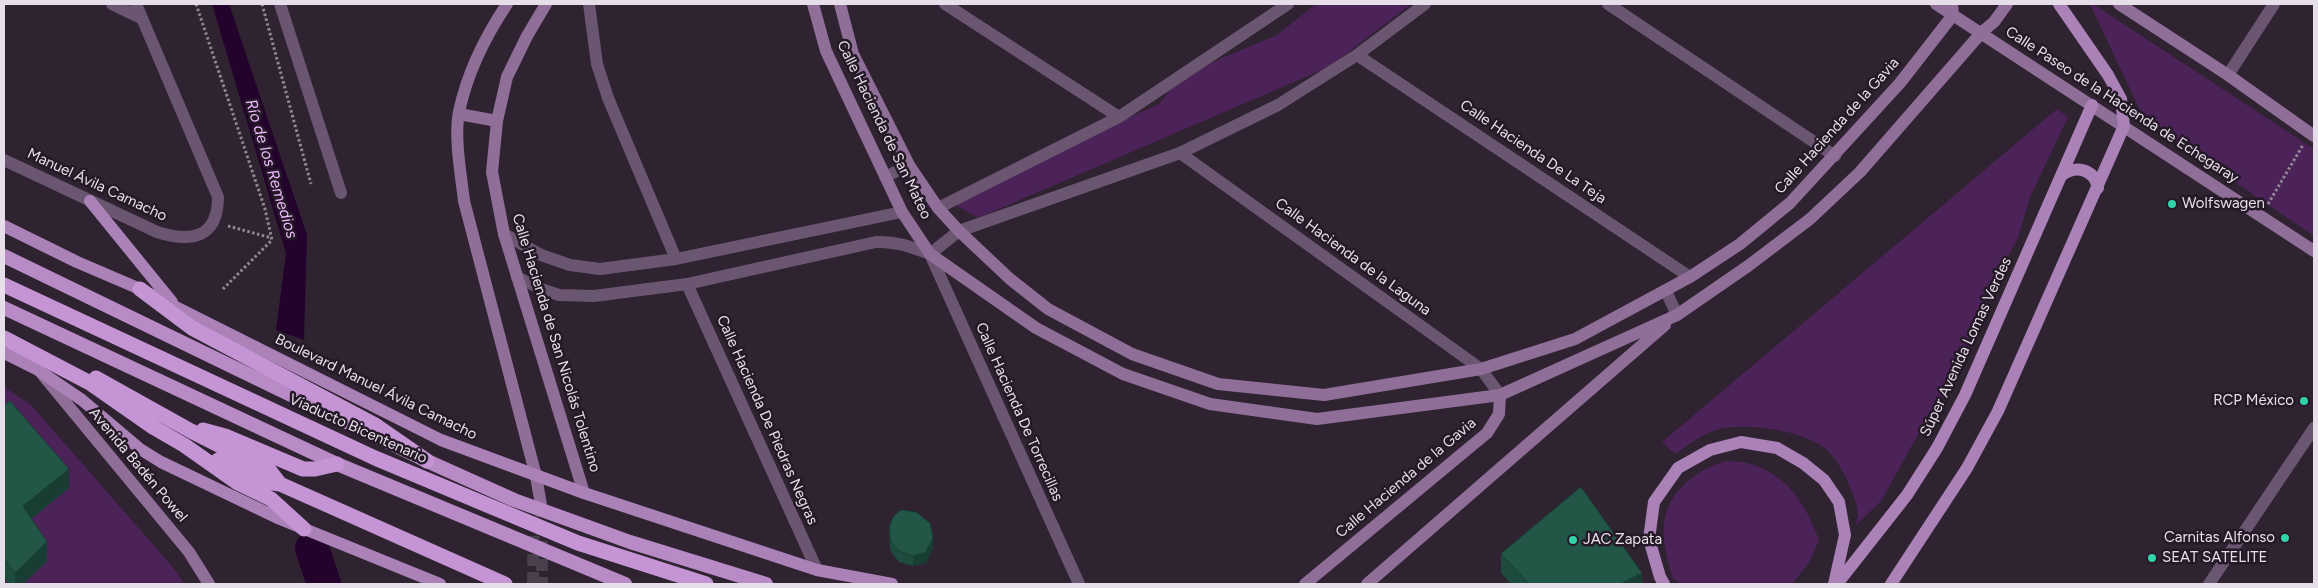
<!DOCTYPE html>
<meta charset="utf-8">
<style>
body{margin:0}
#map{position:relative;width:2318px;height:588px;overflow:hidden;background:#2f2332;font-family:Figtree,sans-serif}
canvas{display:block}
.frame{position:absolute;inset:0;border:5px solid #e6dee8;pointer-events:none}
</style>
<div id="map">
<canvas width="2318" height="588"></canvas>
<div class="frame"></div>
</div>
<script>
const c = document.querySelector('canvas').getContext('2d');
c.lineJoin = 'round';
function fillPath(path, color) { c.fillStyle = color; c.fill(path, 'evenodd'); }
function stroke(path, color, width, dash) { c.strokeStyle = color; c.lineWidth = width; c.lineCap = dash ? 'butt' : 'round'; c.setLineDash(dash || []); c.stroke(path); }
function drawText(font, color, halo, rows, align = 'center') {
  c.font = font + ' Figtree,sans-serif'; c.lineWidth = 5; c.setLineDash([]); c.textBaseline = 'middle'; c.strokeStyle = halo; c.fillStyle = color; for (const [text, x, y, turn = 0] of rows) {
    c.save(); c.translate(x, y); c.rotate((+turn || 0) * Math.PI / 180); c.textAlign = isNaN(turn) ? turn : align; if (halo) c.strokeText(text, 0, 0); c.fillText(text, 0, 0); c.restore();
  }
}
const green = new Path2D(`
 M 1316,4 L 1411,4 L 1329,67 L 978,218 L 947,200 L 1159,104 L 1182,75 L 1277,35 Z
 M 2090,4 L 2093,4 L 2314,149 L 2314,236 L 2145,121 Z
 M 2057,109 L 2068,117 L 2030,197 L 2018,238 L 1989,291 L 1980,327 L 1959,374 L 1921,429 L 1881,501 L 1856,525 C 1861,507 1854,500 1848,482 C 1843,471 1836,459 1827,450 C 1805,430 1738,420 1711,432 C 1698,437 1686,447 1675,454 L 1662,442 Z
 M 4,387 L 31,405 L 176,571 L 184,584 L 4,584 Z
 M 1726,461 C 1777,461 1803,496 1819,540 L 1810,561 L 1793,583 L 1682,584 L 1673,578 C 1661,541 1656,508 1688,481 C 1700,471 1711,465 1726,461 Z`);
const water = new Path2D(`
 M 212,4 L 229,4 L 307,235 L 304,340 L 276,330 L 286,253 Z`);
const river = new Path2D(`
 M 312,548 L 324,584`);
const tertiaryTunnel = new Path2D(`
 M 533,584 L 534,517`);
const secondaryTunnel = new Path2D(`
 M 541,505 L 542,584`);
const path = new Path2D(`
 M 196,4 L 265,209 L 272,240 L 223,289
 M 262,4 L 311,184
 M 2268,204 L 2303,145
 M 228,226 L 272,238`);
const minor = new Path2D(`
 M 112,4 L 141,18
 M 280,4 L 341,193
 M 589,4 L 597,64 L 608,98 L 676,259
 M 945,4 L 1119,117
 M 1608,4 L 1835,156
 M 1357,55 L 1690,277
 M 2228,75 L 2274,4
 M 1180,153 L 1481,369 L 1500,395
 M 885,177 L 909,165
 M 938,208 L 1119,117 L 1288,4
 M 504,234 L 541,255 L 570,265 L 600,269 L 676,259 L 902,212
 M 930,254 L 959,231 L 1180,153 L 1278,105 L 1357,55 L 1425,4
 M 930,254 L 1079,584
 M 517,277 L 541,289 L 559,295 L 594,296 L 687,284 L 876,242 C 896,241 911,247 930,254
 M 687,284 L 817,570
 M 1666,291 L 1677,315
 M 2209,584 L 2314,428`);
const tertiary = new Path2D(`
 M 4,160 L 157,232 C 191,243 218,238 218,197 L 136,4`);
const secondary = new Path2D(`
 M 507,4 C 485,37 467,73 459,112 C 454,137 461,175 464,201 L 536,476 L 541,505
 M 546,4 L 527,36 L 507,77 L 497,121 L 492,172 L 504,234 L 584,493
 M 813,4 L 826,51 L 902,212 L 930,254 L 1036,328 L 1123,374 L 1210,404 L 1317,419 L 1500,395 L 1677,315 L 1748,266 L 1810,219 L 1860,172 L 1982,32 L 1994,22 L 2007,4
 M 840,4 L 853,54 L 909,165 L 938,208 L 959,231 L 1010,279 L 1048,309 L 1132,354 L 1218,384 L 1324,395 L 1481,369 L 1575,339 L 1690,277 L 1740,244 L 1790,203 L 1900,83 L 1953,15 L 1952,4
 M 1936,4 L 2314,251
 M 2119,4 L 2228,75 L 2314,136
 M 459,114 L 497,121
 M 42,374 L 189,552 L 209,584
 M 1305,584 L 1487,433 L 1499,414 L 1500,395
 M 1367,584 L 1665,325`);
const primary = new Path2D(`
 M 2061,176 C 2075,165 2094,168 2098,188
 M 90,201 L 172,302
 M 4,226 L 77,262 L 140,289 L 441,440 L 584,493 L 817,570 L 892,584
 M 4,353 L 38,370 L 82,400 L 140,449 L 161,462 L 280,519 L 440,584
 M 1664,584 L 1660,577 L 1649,539 L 1654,502 L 1678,468 L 1710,450 L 1741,442 L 1777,448 L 1803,463 L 1824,480 L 1839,502 L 1845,535 L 1834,584
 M 1837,584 L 1907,495 L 1937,448 L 1965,395 L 2092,105
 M 1891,584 L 1967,468 L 1998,411 L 2124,126 L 2121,99 L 2108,75 L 2059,4`);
const trunk = new Path2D(`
 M 4,256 L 427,461 L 514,500 L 630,542 L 766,584
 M 4,308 L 337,464 L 625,584`);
const motorway = new Path2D(`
 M 4,285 L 375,458 L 578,543 L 706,584
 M 140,289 L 192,328 L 375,425 L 427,461
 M 4,338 L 90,383 L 153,427 L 184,445 L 238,483 L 271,499 L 304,529
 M 96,378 L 191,431 L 270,471 L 280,484
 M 203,430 L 225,436 L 303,469 L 315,469 L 337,464
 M 218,460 L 265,482 L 280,484 L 505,584`);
const wall = new Path2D(`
 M 4,406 L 69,488 L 31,519 L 47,561 L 23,584 L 9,584 L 4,578 Z
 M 889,528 L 933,548 L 926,563 L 913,566 L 899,562 L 891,552 L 889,539 Z
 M 1501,554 L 1642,584 L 1511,584 L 1501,573 Z`);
const shadedWall = new Path2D(`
 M 69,469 L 69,488 L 23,525 L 23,506 Z
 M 933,538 L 933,548 L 926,563 L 913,566 L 913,556 Z
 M 47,542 L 47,561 L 23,584 L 15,584 L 15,573 Z
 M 1642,573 L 1642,584 L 1620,584 Z`);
const building = new Path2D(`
 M 10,401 L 69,469 L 23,506 L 47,542 L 15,573 L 4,559 L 4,406 Z
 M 1581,487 L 1642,573 L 1620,584 L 1529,584 L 1501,554 Z
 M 901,510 L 916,512 L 930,523 L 933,538 L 926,552 L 913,556 L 899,551 L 891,542 L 889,528 L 893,517 Z`);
const markers = [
 [2172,204,5,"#31d4a9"],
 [2304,401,5,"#31d4a9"],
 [2285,538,5,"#31d4a9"],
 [1573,540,5,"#31d4a9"],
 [2152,558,5,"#31d4a9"]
];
const streetNames = [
 ["Calle Paseo de la Hacienda de Echegaray",2122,105,33],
 ["Calle Hacienda de la Gavia",1837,126,-48],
 ["Calle Hacienda de San Mateo",884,130,64],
 ["Calle Hacienda De La Teja",1533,152,34],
 ["Manuel Ávila Camacho",97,185,25],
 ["Calle Hacienda de la Laguna",1353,257,36],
 ["Calle Hacienda de San Nicolás Tolentino",556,343,73],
 ["Súper Avenida Lomas Verdes",1966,347,-65],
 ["Boulevard Manuel Ávila Camacho",376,387,26],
 ["Calle Hacienda De Torrecillas",1019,412,66],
 ["Calle Hacienda De Piedras Negras",767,420,66],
 ["Viaducto Bicentenario",358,429,24],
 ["Avenida Badén Powel",138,465,50],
 ["Calle Hacienda de la Gavia",1406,478,-40]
];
const poiNames = [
 ["Wolfswagen",2182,204],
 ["RCP México",2294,401,"right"],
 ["Carnitas Alfonso",2275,538,"right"],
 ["JAC Zapata",1583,540],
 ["SEAT SATELITE",2162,558]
];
const waterNames = [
 ["Río de los Remedios",271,169,73]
];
fillPath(green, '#4c2358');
fillPath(water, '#23032c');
stroke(river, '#23032c', 34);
stroke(tertiaryTunnel, '#4a3f4d', 12, [12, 6]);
stroke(secondaryTunnel, '#4a3f4d', 12, [12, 6]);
stroke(path, '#928895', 3, [2.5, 2.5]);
stroke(minor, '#6a5670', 12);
stroke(tertiary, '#6a5670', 12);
stroke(secondary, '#8f6f98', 12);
stroke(primary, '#ab82b8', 12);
stroke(trunk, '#b88bc6', 14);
stroke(motorway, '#c594d4', 15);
fillPath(wall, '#1d4b3d');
fillPath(shadedWall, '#183d32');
fillPath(building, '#225747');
stroke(building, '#183d32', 1);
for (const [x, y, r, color] of markers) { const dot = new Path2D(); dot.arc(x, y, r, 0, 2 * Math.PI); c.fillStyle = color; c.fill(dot); stroke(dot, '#251928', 2); }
drawText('15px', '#e6dee8', '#251928', streetNames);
drawText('15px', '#e6dee8', '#251928', poiNames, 'left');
drawText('italic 16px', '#eebafe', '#251928', waterNames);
</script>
